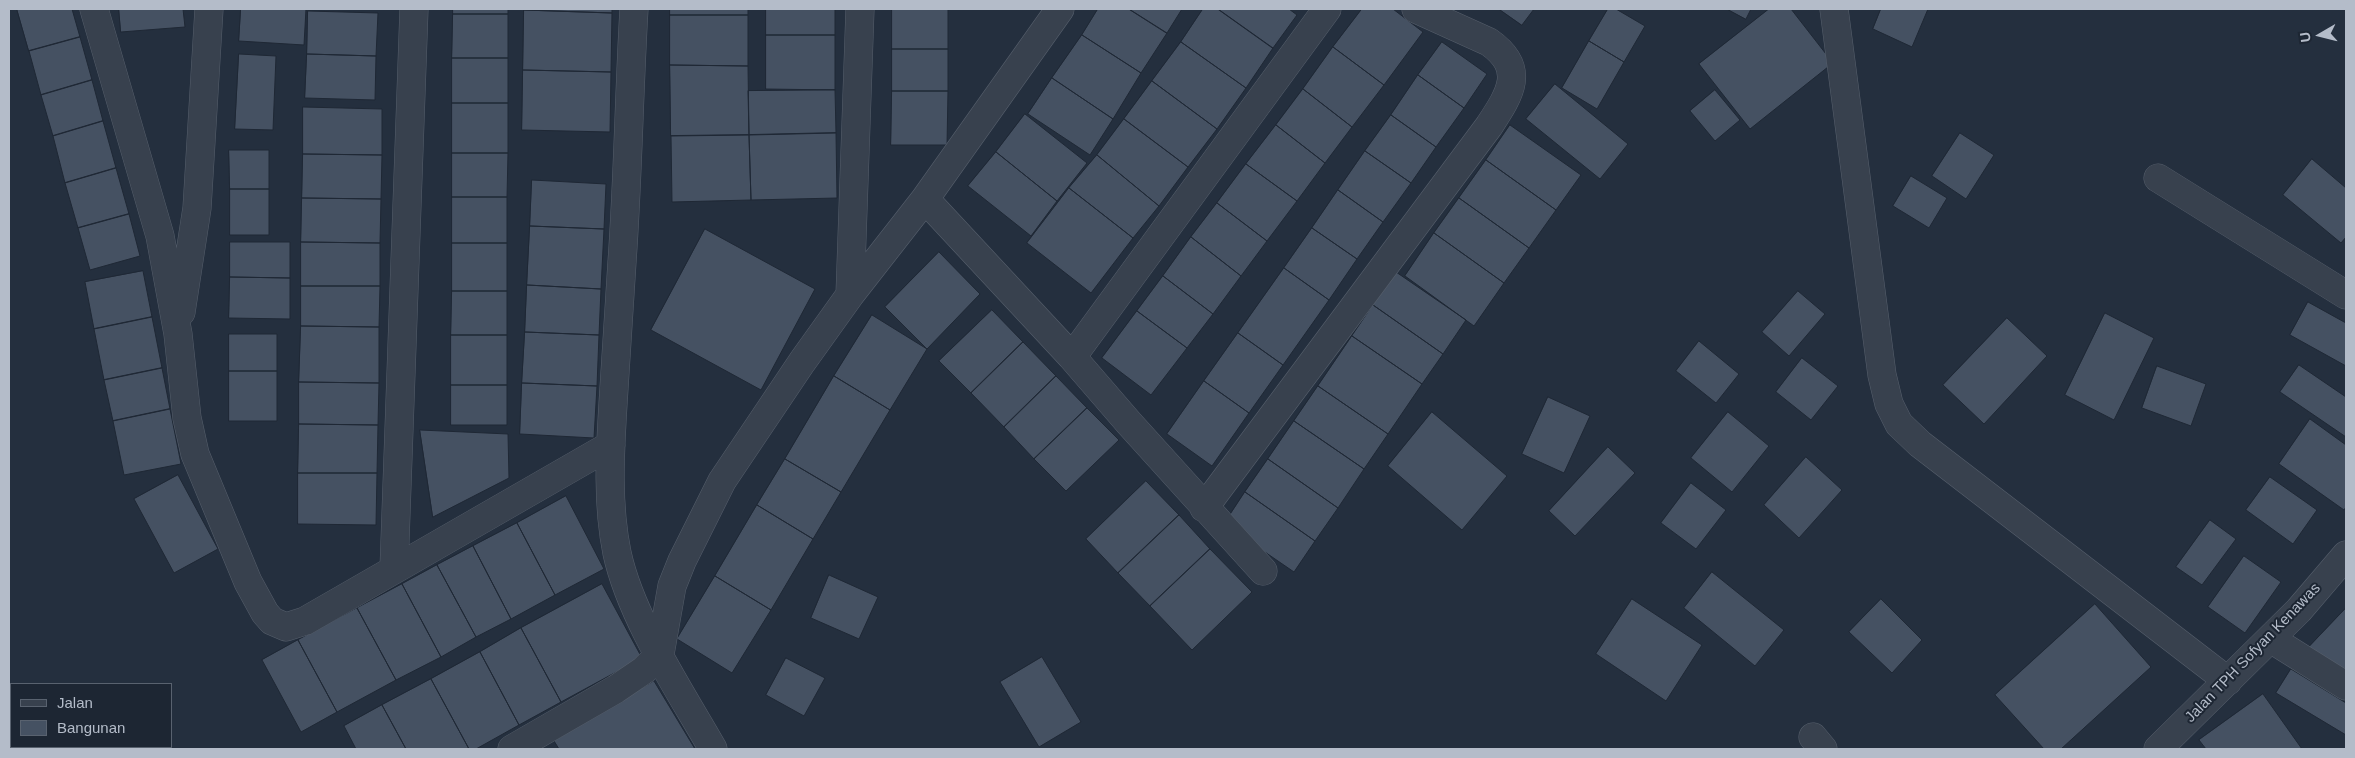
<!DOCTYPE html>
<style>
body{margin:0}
#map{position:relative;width:2355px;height:758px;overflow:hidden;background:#242f3e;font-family:Helvetica,sans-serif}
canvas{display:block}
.frame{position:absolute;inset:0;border:10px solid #b4bcc9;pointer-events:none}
.legend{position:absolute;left:10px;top:683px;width:162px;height:65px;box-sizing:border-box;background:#1d2633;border:1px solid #59626f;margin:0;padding:6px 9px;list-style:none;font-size:15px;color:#b4bcc9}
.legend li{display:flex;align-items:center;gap:10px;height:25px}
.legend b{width:25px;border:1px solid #59626f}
.north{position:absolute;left:2295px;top:10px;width:50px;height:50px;-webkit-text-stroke:4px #1d2633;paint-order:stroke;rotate:262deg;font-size:14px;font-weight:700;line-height:20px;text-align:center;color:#b4bcc9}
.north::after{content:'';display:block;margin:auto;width:18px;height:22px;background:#b4bcc9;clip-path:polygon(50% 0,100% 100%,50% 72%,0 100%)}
</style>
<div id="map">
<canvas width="2355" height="758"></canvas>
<div class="frame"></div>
<ul class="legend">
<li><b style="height:6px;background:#38414e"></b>Jalan</li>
<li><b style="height:14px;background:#455162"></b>Bangunan</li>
</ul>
<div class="north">U</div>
</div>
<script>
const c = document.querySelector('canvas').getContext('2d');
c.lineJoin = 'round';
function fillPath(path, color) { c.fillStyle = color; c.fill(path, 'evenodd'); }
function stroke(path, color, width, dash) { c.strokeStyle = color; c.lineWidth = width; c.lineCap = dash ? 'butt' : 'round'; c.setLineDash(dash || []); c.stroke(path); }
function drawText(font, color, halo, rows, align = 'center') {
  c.font = font + ' Helvetica,sans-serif'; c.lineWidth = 4; c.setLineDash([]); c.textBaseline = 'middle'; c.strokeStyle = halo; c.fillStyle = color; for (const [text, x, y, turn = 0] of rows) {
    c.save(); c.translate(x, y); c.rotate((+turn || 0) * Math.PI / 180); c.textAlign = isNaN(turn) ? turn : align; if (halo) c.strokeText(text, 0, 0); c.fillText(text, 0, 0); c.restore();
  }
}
const building = new Path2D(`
 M 17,9 L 72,9 L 80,37 L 29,51 Z
 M 119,9 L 183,9 L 185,27 L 121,32 Z
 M 241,9 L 306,9 L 304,45 L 239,41 Z
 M 453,9 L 508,9 L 508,14 L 453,14 Z
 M 524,9 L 612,9 L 612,13 L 524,10 Z
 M 670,9 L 748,9 L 748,15 L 670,15 Z
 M 766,9 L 835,9 L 835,35 L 766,35 Z
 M 892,9 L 948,9 L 948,49 L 892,49 Z
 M 1098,9 L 1129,9 L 1167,33 L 1141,73 L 1082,35 Z
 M 1129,9 L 1182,9 L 1167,33 Z
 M 1203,9 L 1218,9 L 1273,48 L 1246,88 L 1181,42 Z
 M 1218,9 L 1289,9 L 1297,15 L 1273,48 Z
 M 1362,9 L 1393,9 L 1423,32 L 1384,85 L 1333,47 Z
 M 1499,9 L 1534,9 L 1522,25 Z
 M 1608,9 L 1616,9 L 1645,26 L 1624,62 L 1589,41 Z
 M 1727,9 L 1751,9 L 1746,19 Z
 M 1769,9 L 1791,9 L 1833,63 L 1750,129 L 1699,64 Z
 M 1881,9 L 1928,9 L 1912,47 L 1873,29 Z
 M 524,10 L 612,13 L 611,72 L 523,70 Z
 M 308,11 L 378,13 L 376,56 L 307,54 Z
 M 453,14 L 508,14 L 508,58 L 452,58 Z
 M 670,15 L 748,15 L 748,66 L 670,65 Z
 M 766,35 L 835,35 L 835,90 L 766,89 Z
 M 1082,35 L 1141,73 L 1113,119 L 1052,78 Z
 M 80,37 L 92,80 L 41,95 L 29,51 Z
 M 1589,41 L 1624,62 L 1597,109 L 1562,88 Z
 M 1181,42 L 1246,88 L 1217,129 L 1152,81 Z
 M 1442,42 L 1487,74 L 1464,108 L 1418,75 Z
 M 1333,47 L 1384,85 L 1352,127 L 1303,89 Z
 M 892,49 L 948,49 L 948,91 L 892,91 Z
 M 239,54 L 276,56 L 273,130 L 235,129 Z
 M 307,54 L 376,56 L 375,100 L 305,98 Z
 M 452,58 L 508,58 L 508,103 L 452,103 Z
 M 670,65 L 748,66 L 749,135 L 671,136 Z
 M 523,70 L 611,72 L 610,132 L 522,130 Z
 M 1418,75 L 1464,108 L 1436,147 L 1391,115 Z
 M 1052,78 L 1113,119 L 1090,155 L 1028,114 Z
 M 92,80 L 103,121 L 53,136 L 41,95 Z
 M 1152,81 L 1217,129 L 1188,167 L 1124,119 Z
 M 1555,84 L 1628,144 L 1600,179 L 1526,119 Z
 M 1303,89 L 1352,127 L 1325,163 L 1276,125 Z
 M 835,90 L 836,133 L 749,135 L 748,91 Z
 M 1715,90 L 1740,120 L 1715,141 L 1690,111 Z
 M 892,91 L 948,91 L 947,145 L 891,145 Z
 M 452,103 L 508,103 L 508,153 L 452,153 Z
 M 303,107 L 382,109 L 382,155 L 303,154 Z
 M 1025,114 L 1087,163 L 1057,201 L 996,152 Z
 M 1391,115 L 1436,147 L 1411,183 L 1365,151 Z
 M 1124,119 L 1188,167 L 1159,206 L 1097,155 Z
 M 103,121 L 116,168 L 65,183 L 53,136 Z
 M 1276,125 L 1325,163 L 1297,201 L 1246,164 Z
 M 1510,125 L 1581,175 L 1556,210 L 1486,160 Z
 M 836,133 L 837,198 L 751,200 L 749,135 Z
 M 1960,133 L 1994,155 L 1966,199 L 1932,176 Z
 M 749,135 L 751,200 L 672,202 L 671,136 Z
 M 229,150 L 269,150 L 269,189 L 230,189 Z
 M 1365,151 L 1411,183 L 1383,222 L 1338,190 Z
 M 996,152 L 1057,201 L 1031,236 L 968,186 Z
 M 452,153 L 508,153 L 507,197 L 452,197 Z
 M 303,154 L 382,155 L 381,199 L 302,198 Z
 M 1097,155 L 1159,206 L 1133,238 L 1069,188 Z
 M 2312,159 L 2346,188 L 2346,237 L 2341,243 L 2283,195 Z
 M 1486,160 L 1556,210 L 1529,248 L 1459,198 Z
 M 1246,164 L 1297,201 L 1267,241 L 1217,203 Z
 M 116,168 L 129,214 L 78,228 L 65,183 Z
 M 1911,176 L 1947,198 L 1929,228 L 1893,206 Z
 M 532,180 L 606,184 L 604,229 L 530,226 Z
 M 1069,188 L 1133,238 L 1091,293 L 1027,243 Z
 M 230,189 L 269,189 L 269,235 L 230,235 Z
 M 1338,190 L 1383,222 L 1357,259 L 1312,228 Z
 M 452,197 L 507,197 L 507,243 L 452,243 Z
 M 302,198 L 381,199 L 380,243 L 301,242 Z
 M 1459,198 L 1529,248 L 1504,283 L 1434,233 Z
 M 1217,203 L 1267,241 L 1241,276 L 1191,237 Z
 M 129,214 L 140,256 L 90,270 L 78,228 Z
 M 530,226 L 604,229 L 601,289 L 527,285 Z
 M 1312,228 L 1357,259 L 1329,300 L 1284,268 Z
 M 705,229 L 815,289 L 761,390 L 651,330 Z
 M 1434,233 L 1504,283 L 1474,326 L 1405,276 Z
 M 1191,237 L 1241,276 L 1213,314 L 1163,276 Z
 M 230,242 L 290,242 L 290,278 L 230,277 Z
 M 301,242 L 380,243 L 380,286 L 301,286 Z
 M 452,243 L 507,243 L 507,291 L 452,291 Z
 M 939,252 L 980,294 L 927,349 L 885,307 Z
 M 1284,268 L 1329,300 L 1283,365 L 1238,333 Z
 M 143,271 L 152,317 L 94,329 L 85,282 Z
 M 1396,272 L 1466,320 L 1443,354 L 1373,305 Z
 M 1163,276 L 1213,314 L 1187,348 L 1137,311 Z
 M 230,277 L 290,278 L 290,319 L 229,318 Z
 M 527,285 L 601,289 L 599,335 L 525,332 Z
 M 301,286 L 380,286 L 379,327 L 301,326 Z
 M 452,291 L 507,291 L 507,335 L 451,335 Z
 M 1798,291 L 1825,314 L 1789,356 L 1762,332 Z
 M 2308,302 L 2346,323 L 2346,366 L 2290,335 Z
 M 1373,305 L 1443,354 L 1422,384 L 1352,336 Z
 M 992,310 L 1023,342 L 971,393 L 939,361 Z
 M 1137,311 L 1187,348 L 1151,395 L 1102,358 Z
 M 2105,313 L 2154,338 L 2114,420 L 2065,395 Z
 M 872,315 L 927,349 L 890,410 L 834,376 Z
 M 152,317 L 162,368 L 104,380 L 94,329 Z
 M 2007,318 L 2047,356 L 1984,424 L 1943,385 Z
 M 301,326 L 379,327 L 379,383 L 299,382 Z
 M 525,332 L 599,335 L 597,386 L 522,383 Z
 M 1238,333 L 1283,365 L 1249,413 L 1204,381 Z
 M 229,334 L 277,334 L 277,371 L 229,371 Z
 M 451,335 L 507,335 L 507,385 L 451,385 Z
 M 1352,336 L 1422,384 L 1388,434 L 1318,386 Z
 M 1699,341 L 1739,374 L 1716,403 L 1676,371 Z
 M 1023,342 L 1056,376 L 1004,427 L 971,393 Z
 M 1802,358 L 1838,386 L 1811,420 L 1776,392 Z
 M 2299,365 L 2346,397 L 2346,437 L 2280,392 Z
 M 2157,366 L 2206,384 L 2191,426 L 2142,408 Z
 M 162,368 L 170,409 L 113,421 L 104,380 Z
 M 229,371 L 277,371 L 277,421 L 229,421 Z
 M 834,376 L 890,410 L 841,492 L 785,459 Z
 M 1056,376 L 1087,408 L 1034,459 L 1004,427 Z
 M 1204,381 L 1249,413 L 1212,466 L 1167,434 Z
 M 299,382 L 379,383 L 378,425 L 299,424 Z
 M 522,383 L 597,386 L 594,438 L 520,434 Z
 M 451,385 L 507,385 L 507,425 L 451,425 Z
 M 1318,386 L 1388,434 L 1364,469 L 1294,421 Z
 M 1548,397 L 1590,416 L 1564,473 L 1522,454 Z
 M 1087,408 L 1119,440 L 1066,491 L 1034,459 Z
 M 170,409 L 181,464 L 124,475 L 113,421 Z
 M 1432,412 L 1507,476 L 1462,530 L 1388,466 Z
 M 1728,412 L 1769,446 L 1732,492 L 1691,458 Z
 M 2310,419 L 2346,445 L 2346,507 L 2344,510 L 2279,464 Z
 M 1294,421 L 1364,469 L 1338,508 L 1268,459 Z
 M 299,424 L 378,425 L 377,473 L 298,473 Z
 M 420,430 L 508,434 L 509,478 L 433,517 Z
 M 1608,447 L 1635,473 L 1575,536 L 1549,511 Z
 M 1806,457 L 1842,490 L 1799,538 L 1764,505 Z
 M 785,459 L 841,492 L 813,539 L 757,505 Z
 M 1268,459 L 1338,508 L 1315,541 L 1245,492 Z
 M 298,473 L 377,473 L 376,525 L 298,524 Z
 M 178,475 L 218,549 L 174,573 L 134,499 Z
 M 2270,477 L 2317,510 L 2293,544 L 2246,510 Z
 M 1146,481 L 1179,515 L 1118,573 L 1086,539 Z
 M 1691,483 L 1726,510 L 1696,549 L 1661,523 Z
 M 1245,492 L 1315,541 L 1294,572 L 1224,524 Z
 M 566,496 L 604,569 L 555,595 L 517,523 Z
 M 757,505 L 813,539 L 771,610 L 715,576 Z
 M 1179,515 L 1210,549 L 1150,606 L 1118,573 Z
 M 2210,520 L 2236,539 L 2202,585 L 2176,567 Z
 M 517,523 L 555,595 L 511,619 L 473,546 Z
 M 473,546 L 511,619 L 476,637 L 437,565 Z
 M 1210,549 L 1252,592 L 1192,650 L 1150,606 Z
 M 2244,556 L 2281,582 L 2245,633 L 2208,607 Z
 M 437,565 L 476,637 L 441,657 L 402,584 Z
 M 1712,572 L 1784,630 L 1755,666 L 1684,608 Z
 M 829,575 L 878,597 L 859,639 L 811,618 Z
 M 715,576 L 771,610 L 732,673 L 677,639 Z
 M 402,584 L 441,657 L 396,680 L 357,608 Z
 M 602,584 L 642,658 L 561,702 L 521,628 Z
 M 1632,599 L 1702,645 L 1666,701 L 1596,654 Z
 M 1881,599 L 1922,640 L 1892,673 L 1849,632 Z
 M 2095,604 L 2151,667 L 2061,749 L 2044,749 L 1995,695 Z
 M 357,608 L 396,680 L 337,712 L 298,640 Z
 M 2346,608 L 2346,679 L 2309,647 Z
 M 521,628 L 561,702 L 519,725 L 480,652 Z
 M 298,640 L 337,712 L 301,732 L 262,660 Z
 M 480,652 L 519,725 L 476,749 L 469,749 L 431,679 Z
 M 1042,657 L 1081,722 L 1039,747 L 1000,682 Z
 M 786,658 L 825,678 L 804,716 L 766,695 Z
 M 2291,669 L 2346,703 L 2346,735 L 2276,693 Z
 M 431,679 L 469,749 L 406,749 L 382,705 Z
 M 654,681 L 695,749 L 559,749 L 554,741 Z
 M 2263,694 L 2302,749 L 2206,749 L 2199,740 Z
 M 382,705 L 406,749 L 356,749 L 344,726 Z`);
const minor = new Path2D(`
 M 94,9 L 160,236 L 178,334 L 187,418 L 195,454 L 248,582 L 265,613 L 272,621 L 286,627 L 305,621 L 611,445
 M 634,9 C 629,93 628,178 622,262 C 619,309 616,356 613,404 C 610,453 607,504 617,553 C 631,618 680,691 713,749
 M 1834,9 L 1882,375 L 1889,404 L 1899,424 L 1920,444 L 2228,681
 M 2158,178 L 2346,295
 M 925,199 L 1060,9
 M 850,295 L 860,9
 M 181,312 L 197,208 L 209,9
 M 1072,357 L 1327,9
 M 1204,508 L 1489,126 C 1510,94 1527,69 1489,42 L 1416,9
 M 394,569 L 414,9
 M 2271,639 L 2346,686
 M 1813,737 L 1823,749
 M 512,749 L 616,689 L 644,670 L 660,654 L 672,586 L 682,561 L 722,481 L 802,362 L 850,295 L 925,199 L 1072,357 L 1129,423 L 1263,571
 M 2158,749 L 2299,610 L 2346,555`);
const streetNames = [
 ["Jalan TPH Sofyan Kenawas",2253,653,-46]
];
fillPath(building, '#455162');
stroke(building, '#1f2835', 1);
stroke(minor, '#565f6c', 29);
stroke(minor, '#38414e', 28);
drawText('15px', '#b4bcc9', '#1d2633', streetNames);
</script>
